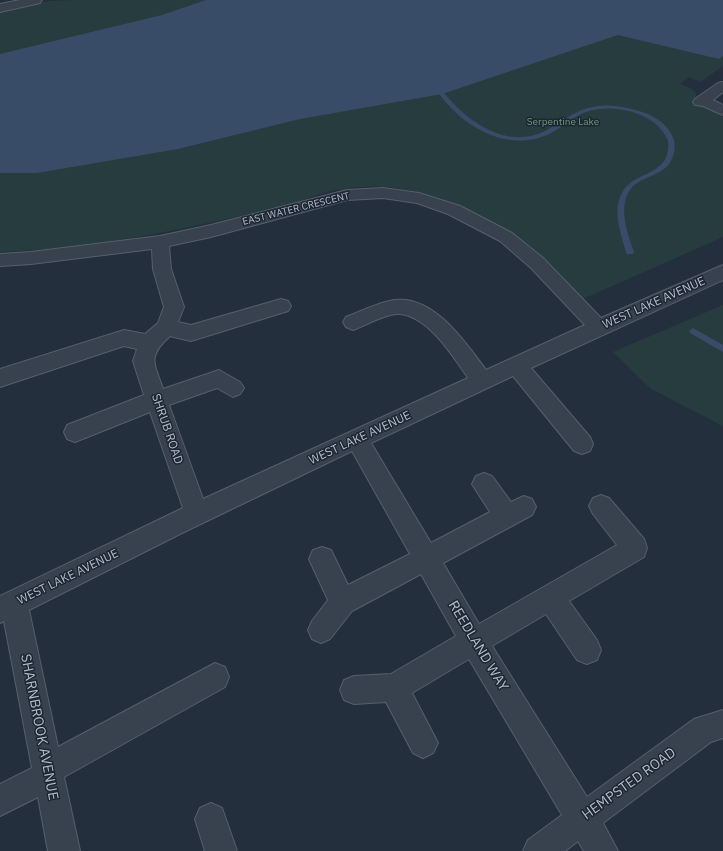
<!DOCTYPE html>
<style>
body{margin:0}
canvas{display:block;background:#242f3e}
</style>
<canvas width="723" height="851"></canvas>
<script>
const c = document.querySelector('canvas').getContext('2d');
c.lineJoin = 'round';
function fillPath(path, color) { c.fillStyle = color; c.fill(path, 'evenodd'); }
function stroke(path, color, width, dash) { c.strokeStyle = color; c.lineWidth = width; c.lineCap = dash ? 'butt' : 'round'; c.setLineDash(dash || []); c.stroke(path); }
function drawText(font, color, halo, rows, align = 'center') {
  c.font = font + ' "IBM Plex Sans",sans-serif'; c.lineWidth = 3; c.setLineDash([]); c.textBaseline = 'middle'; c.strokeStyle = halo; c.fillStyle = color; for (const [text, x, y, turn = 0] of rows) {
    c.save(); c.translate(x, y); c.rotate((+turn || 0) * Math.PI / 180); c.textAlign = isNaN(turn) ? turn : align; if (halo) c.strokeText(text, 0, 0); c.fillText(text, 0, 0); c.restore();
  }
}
const green = new Path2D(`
 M 75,0 L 723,0 L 723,66 L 700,82 L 689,77 L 680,84 L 692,89 L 696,94 L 695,101 L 723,114 L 723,237 L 583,299 C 568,283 554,266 537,252 C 504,223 439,193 395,188 C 376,185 355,187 336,190 C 323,192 310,198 297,202 C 281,207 264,210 248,214 C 167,233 83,249 0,252 L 0,11 L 50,1 Z
 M 723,305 L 723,426 L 651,389 L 613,352 Z`);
const water = new Path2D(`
 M 206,0 L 723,0 L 723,56 L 719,59 L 618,35 L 442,94 L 300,119 L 178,149 L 37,173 L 0,173 L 0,54 L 162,15 Z`);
const stream = new Path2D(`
 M 440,93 L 444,93 C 467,121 505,149 543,132 C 559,125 571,112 588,108 C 605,103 622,106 639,111 C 653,115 665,122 672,135 C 675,141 675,147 674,153 C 668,179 639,173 628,193 C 619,211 628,234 634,252 L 633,254 L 627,254 L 626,252 C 621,234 612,211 622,193 C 632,172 665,176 668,150 C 669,144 668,139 665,135 C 652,111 610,103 586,112 C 572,117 561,129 547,135 C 505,152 464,127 439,94 Z
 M 693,328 L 723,345 L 723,352 L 690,333 L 689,331 Z`);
const minor = new Path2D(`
 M 20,0 L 42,0 L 40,3 L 0,12 L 0,4 Z
 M 723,82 L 723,92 L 713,100 L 723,105 L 723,115 L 703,106 L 695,105 L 693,102 L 695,99 L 718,83 Z
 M 383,188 L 419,193 L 460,206 L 512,233 L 543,258 L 601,318 L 723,265 L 723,280 L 531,368 L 590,437 L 593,444 L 590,451 L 582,454 L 574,451 L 513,376 L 371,443 L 431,543 L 490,512 L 472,484 L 476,476 L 484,473 L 492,476 L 511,502 L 524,496 L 532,499 L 536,507 L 532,515 L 443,563 L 479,624 L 617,545 L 593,514 L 589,506 L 593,498 L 601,495 L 609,498 L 644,539 L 647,548 L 644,557 L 569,601 L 597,640 L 601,650 L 597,660 L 587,664 L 577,660 L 546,614 L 492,646 L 587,797 L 694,719 L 723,710 L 723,738 L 711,742 L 603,823 L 618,851 L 584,851 L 578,841 L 565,851 L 523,851 L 528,840 L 562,815 L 469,659 L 412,693 L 438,743 L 433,753 L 423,758 L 413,753 L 386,702 L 354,704 L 344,700 L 340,690 L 344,680 L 354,676 L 391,674 L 456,636 L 421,574 L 352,611 L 330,639 L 321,643 L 312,639 L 308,630 L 312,621 L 328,600 L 309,559 L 313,550 L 322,547 L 331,550 L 348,585 L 410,554 L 352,451 L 182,533 L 29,610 L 58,747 L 215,663 L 225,667 L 229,677 L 225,687 L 64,777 L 80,851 L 48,851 L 38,797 L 0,816 L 0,784 L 32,768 L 4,621 L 0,623 L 0,596 L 183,508 L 150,412 L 75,442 L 67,439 L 64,432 L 67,425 L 144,395 L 133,361 L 137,349 L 124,346 L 0,387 L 0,369 L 124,330 L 145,334 L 158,323 L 164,307 L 153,269 L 152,249 L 31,264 L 0,266 L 0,254 L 31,252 L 160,236 L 211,225 L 347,190 ZM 383,198 L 417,203 L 448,214 L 500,241 L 531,268 L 585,325 L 486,370 C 466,343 434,295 395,300 C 379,302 362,311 346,317 L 343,322 L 346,327 L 353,330 C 367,325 382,315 397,314 C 426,313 453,356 468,378 L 203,499 L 169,405 L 217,388 L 233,397 L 240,394 L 244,388 L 240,382 L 219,370 L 163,389 C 154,362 147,357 170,336 L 191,341 L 288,311 L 291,306 L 288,301 L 281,299 L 191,325 L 178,322 L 184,307 L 171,269 L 169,246 L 211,237 L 347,200 Z
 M 211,803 L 222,808 L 237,851 L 205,851 L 195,819 L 200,808 Z`);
const farParknames = [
 ["Serpentine Lake",563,122]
];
const farStreetnames = [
 ["EAST WATER CRESCENT",296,209,-14]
];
const streetNames = [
 ["WEST LAKE AVENUE",654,303,-24],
 ["SHRUB ROAD",167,429,71],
 ["WEST LAKE AVENUE",360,438,-25],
 ["WEST LAKE AVENUE",68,577,-26]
];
const nearStreetnames = [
 ["REEDLAND WAY",478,646,59],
 ["SHARNBROOK AVENUE",39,727,79],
 ["HEMPSTED ROAD",629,784,-36]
];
fillPath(green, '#263c3f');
fillPath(water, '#394c67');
fillPath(stream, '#394c67');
stroke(minor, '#565f6c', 2);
fillPath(minor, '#38414e');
drawText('10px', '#6b9a76', '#1d2633', farParknames);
drawText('10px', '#b4bcc9', '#1d2633', farStreetnames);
drawText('12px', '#b4bcc9', '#1d2633', streetNames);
drawText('14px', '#b4bcc9', '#1d2633', nearStreetnames);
</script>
